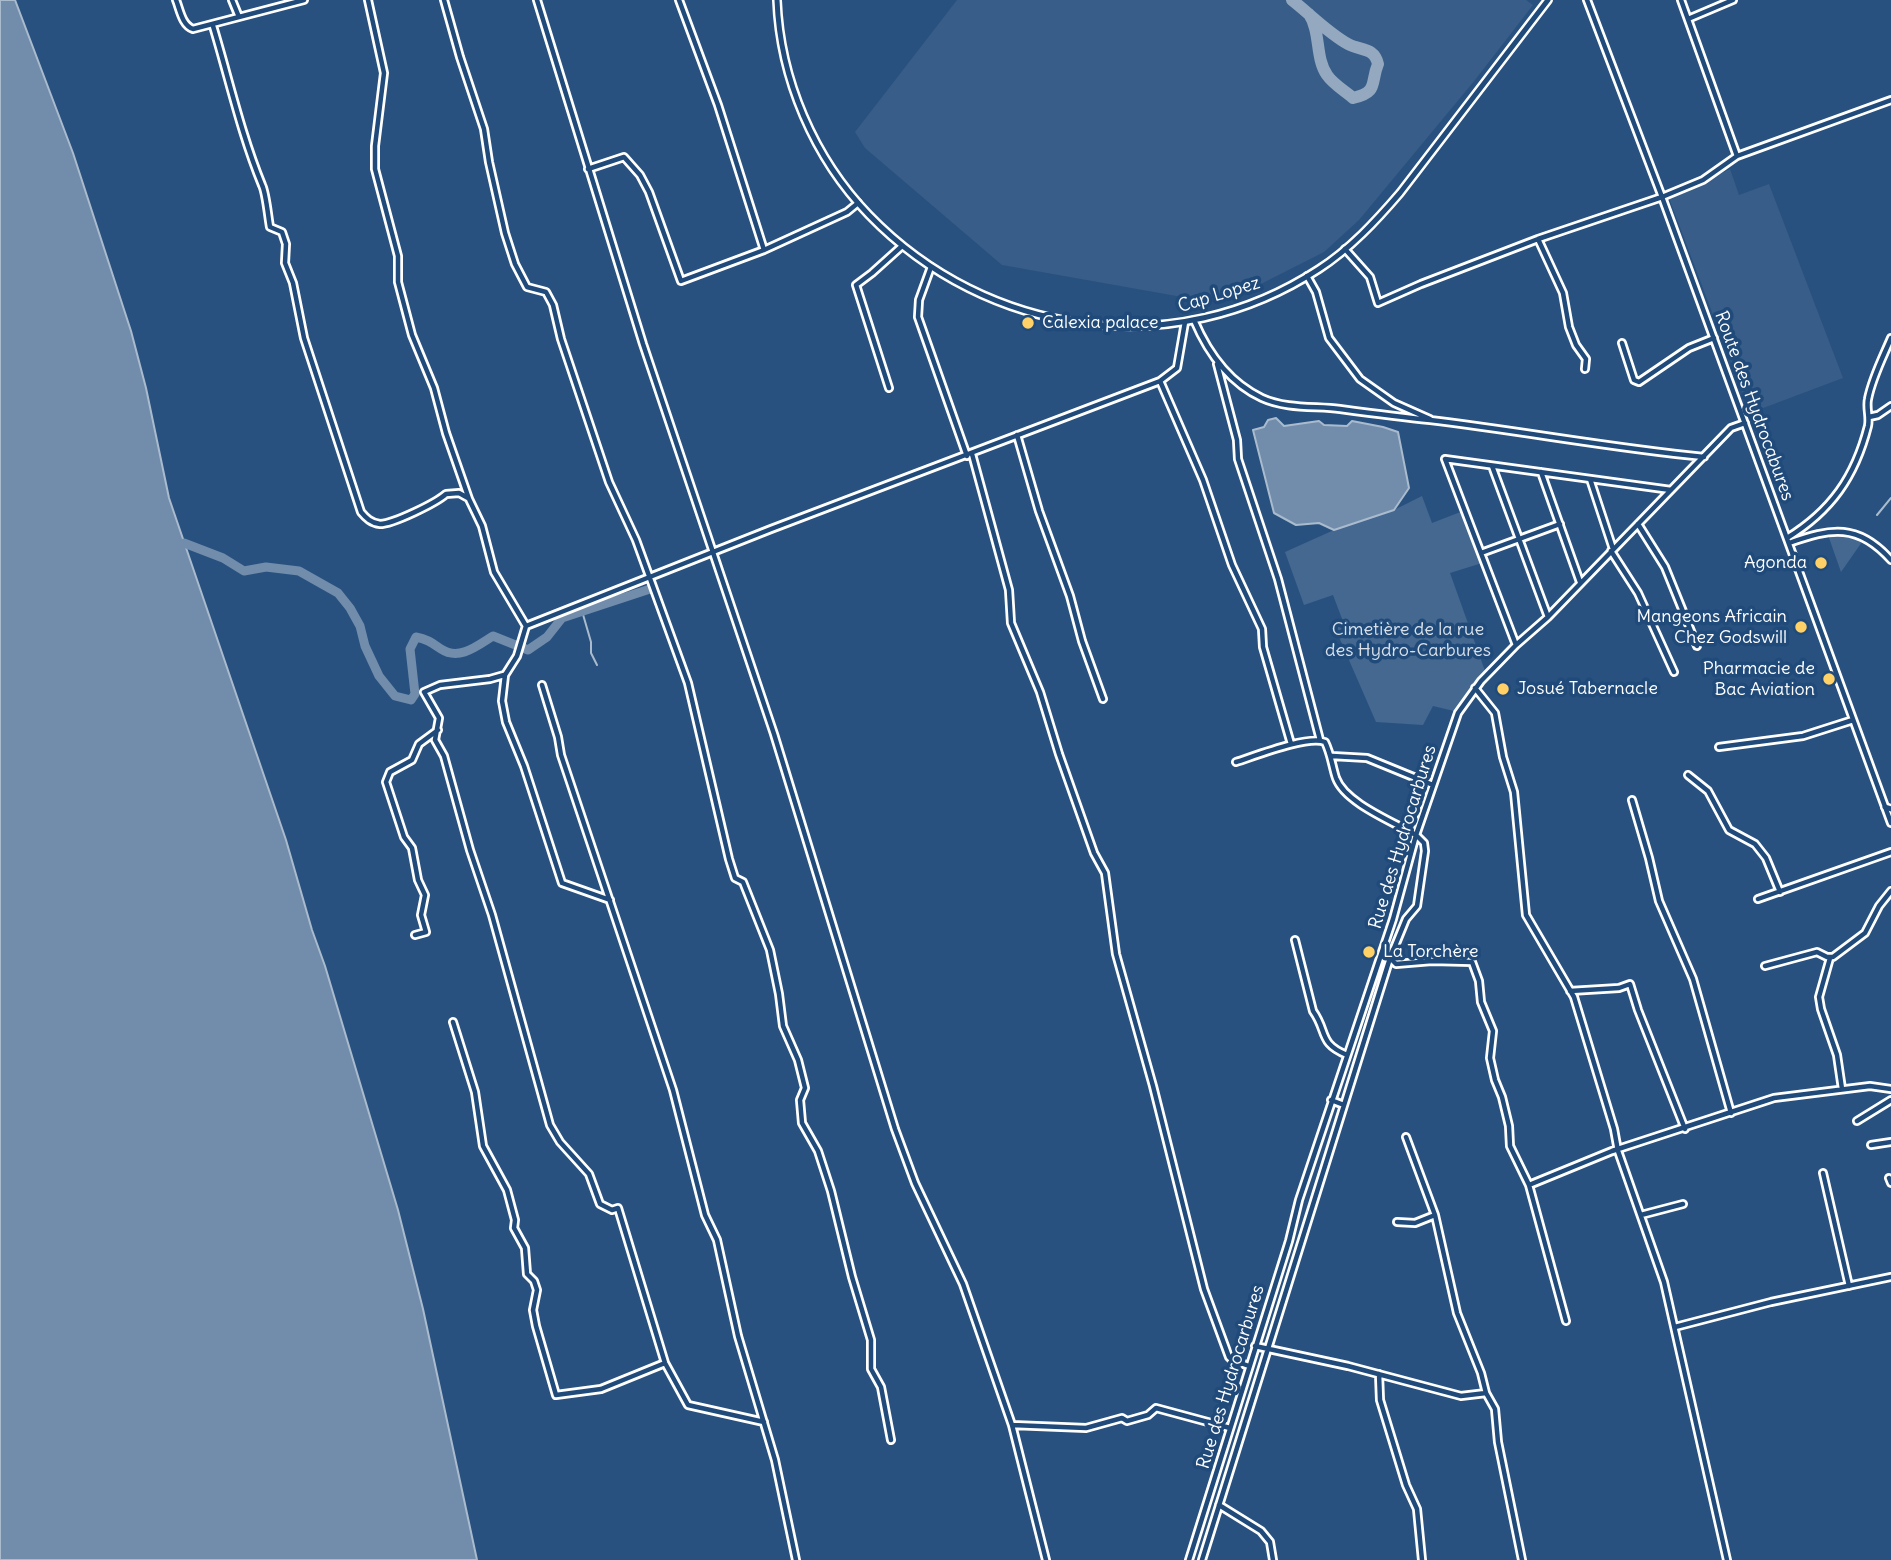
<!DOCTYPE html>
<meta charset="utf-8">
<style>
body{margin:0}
canvas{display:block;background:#28517f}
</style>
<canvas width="1891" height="1560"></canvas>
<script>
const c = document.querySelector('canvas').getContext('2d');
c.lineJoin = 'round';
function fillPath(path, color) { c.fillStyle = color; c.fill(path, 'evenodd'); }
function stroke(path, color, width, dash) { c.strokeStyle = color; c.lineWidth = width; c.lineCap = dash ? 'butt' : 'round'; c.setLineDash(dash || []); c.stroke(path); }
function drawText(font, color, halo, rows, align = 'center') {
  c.font = font + ' Delius,sans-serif'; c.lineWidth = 7; c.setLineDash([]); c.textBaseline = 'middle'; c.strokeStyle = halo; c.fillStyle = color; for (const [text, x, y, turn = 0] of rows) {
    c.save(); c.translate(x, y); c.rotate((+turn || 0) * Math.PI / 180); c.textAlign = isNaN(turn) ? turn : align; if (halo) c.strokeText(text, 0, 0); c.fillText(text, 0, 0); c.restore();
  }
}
const built = new Path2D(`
 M 957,0 L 1526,0 L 1533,5 L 1475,80 L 1359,220 L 1324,252 L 1241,294 L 1216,299 L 1199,300 L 1002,265 L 865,148 L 855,132 Z
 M 1730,169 L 1739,195 L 1769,184 L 1843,378 L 1750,413 L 1669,198 Z`);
const green = new Path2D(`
 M 1422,496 L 1432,523 L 1463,511 L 1482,563 L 1450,573 L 1485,671 L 1454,711 L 1433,706 L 1423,725 L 1376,722 L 1335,628 L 1344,624 L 1333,595 L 1304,605 L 1285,552 L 1334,530 L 1394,510 Z
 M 1847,533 L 1861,538 L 1862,542 L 1841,572 L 1828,535 Z`);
const water = new Path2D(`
 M 0,0 L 15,0 L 73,153 L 131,331 L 146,388 L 169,498 L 286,840 L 312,930 L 325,966 L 398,1210 L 423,1309 L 477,1560 L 0,1560 Z
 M 1276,418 L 1284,426 L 1319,421 L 1324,425 L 1347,426 L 1352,421 L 1383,427 L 1398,432 L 1409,488 L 1394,510 L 1334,530 L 1319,523 L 1296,525 L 1274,513 L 1253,430 L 1264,427 L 1268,420 Z`);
const stream = new Path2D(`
 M 1877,515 L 1891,498
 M 582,611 L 591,642 L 591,653 L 597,665`);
const river = new Path2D(`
 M 184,543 L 223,558 L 244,571 L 266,567 L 299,571 L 338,593 L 350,608 L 360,626 L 365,646 L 379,676 L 395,696 L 411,700 L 415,694 L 410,649 L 416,637 C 427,639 432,643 441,649 C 459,661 477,646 493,636 L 528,650 L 547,637 L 562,618 L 650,589`);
const taxiway = new Path2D(`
 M 1292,0 C 1310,14 1328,33 1348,44 C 1361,51 1374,47 1378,64 C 1370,83 1379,92 1353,98 C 1345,91 1333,84 1327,75 C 1315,58 1321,32 1309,14`);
const minor = new Path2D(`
 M 176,0 C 180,10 182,25 193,29 L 304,0
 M 232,0 L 239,17
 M 368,0 L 384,73 L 375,146 L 375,169 L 398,256 L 398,282 L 412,335 L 434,388 L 446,433 L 469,499 L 482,526 L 494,572 L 526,626
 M 444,0 L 460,57 L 484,129 L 489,162 L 505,233 L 515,264 L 527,287 L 546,292 L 553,305 L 561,339 L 609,482 L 636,540 L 688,683 L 729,859 L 735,878 L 743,882 L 770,950 L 779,994 L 783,1026 L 798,1060 L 805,1088 L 800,1100 L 802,1123 L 818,1151 L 831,1191 L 852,1277 L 871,1340 L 871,1369 L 881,1387 L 891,1440
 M 537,0 L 643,344 L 774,734 L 895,1129 L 915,1183 L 963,1284 L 1012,1425 L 1046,1560
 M 679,0 L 718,105 L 764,250
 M 1587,0 L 1662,197 L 1891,823
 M 1681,0 L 1737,156
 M 1688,19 L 1733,0
 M 213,26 C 229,79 241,134 262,185 C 266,193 268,216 270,227 L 282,232 L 286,244 L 285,263 L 293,283 L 304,338 L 361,512 C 366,518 371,523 380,524 C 393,524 436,503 446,494 L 459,493 L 468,498
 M 588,169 L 624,157 L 640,175 L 649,192 L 681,281 L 764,250 L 847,212 L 858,203
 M 1538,239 L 1563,293 L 1569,327 L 1576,345 L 1586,359 L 1585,369
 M 1345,249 L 1370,277 L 1378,303 L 1421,284 L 1538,239 L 1662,197 L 1703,180 L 1737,156 L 1891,100
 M 931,267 L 919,300 L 918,317 L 967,456
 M 1307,276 L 1316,292 L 1329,338 L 1360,379 L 1394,403 L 1430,419
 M 1194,320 C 1208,353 1228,382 1262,398 C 1286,409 1315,406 1340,409 C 1370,413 1400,417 1430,420 C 1522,431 1612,448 1704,457
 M 1622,343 L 1634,380 L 1639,382 L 1689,348 L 1714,338
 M 1217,364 L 1237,440 L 1238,459 L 1278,579 L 1320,740
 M 1160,381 L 1203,480 L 1232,565 L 1262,629 L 1263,647 L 1291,744
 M 889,388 L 856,285 L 872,273 L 902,246
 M 1869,417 L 1878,415 L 1891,406
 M 1017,435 L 1039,511 L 1070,596 L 1082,641 L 1103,699
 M 972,454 L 1009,590 L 1011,623 L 1040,692 L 1059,754 L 1094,853 L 1105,873 L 1116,954 L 1153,1086 L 1204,1289 L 1229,1357 L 1232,1360 L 1249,1366
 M 1492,466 L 1548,617
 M 1541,472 L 1580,582
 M 1590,479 L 1613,549
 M 1638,524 L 1665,567 L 1697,646
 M 1787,538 C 1831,511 1855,477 1868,426 C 1870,417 1866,408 1868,399 C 1872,378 1883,357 1891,338
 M 1789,543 C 1831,528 1858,523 1891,560
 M 1611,551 L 1638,593 L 1674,672
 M 1481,553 L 1560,524
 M 1516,645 L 1445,459 L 1671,490
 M 504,675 L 490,679 L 440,685 L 424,692 L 439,718 L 435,740 L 444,756 L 470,850 L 492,915 L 550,1125 L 560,1142 L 589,1174 L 600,1204 L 612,1210 L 618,1208 L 665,1363 L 688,1405 L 764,1422
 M 542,685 L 558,737 L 561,755 L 673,1090 L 705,1215 L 717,1240 L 738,1336 L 775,1460 L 796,1560
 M 1475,688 L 1495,713 L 1503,757 L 1514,792 L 1526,915 L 1574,997 L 1614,1129 L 1618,1151 L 1664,1282 L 1727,1560
 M 1719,747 L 1803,736 L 1853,720
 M 1332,756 L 1367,758 L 1433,785
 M 1688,775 L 1708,791 L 1729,830 L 1755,844 L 1766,858 L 1780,892
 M 1632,800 L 1649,858 L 1659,901 L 1693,979 L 1731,1113
 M 1758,899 L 1891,852
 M 610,900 L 562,883 L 524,766 L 506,722 L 502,701 L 505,675 L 517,656 L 526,626 L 771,529 L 1160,381 L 1177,368 L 1185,322
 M 415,935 L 426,932 L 421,915 L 425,895 L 418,880 L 412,848 L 404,837 L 386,782 L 390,772 L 412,760 L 419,744 L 438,730
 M 1295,940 L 1313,1011 C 1328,1032 1318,1043 1347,1055
 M 1390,958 L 1396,964 L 1432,961 L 1472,962 L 1479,981 L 1481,1002 L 1493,1031 L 1490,1058 L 1495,1080 L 1502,1097 L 1509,1126 L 1510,1146 L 1529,1185 L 1566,1321
 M 1830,958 L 1819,997 L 1821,1009 L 1837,1055 L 1842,1089
 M 1765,966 L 1817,952 L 1827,957 L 1833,957 L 1865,933 L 1879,906 L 1891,891
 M 1570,991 L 1619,988 L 1630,984 L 1638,1010 L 1685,1129
 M 453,1022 L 475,1092 L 483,1146 L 507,1190 L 515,1220 L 514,1228 L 525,1248 L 527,1274 L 534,1281 L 537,1290 L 533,1310 L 536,1326 L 556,1395 L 601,1389 L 665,1363
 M 1331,1100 L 1344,1105
 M 1857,1121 L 1891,1100
 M 1406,1137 L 1435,1215 L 1457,1313 L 1481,1373 L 1486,1393
 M 1871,1145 L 1891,1142
 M 1823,1173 L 1849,1286
 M 1889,1178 L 1891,1183
 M 1529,1185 L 1612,1151 L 1774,1098 L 1870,1086 L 1891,1089
 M 1641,1215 L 1683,1204
 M 1397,1222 L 1415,1223 L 1435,1215
 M 1675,1327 L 1771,1302 L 1891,1277
 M 1255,1346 L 1348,1366 L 1461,1396 L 1486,1393 L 1495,1409 L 1498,1442 L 1522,1560
 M 1379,1374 L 1380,1400 L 1406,1485 L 1417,1509 L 1422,1560
 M 1012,1425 L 1086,1428 L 1122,1418 L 1127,1421 L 1148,1415 L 1156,1408 L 1230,1428
 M 1219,1505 L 1261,1531 L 1270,1542 L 1273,1560
 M 1189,1560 L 1289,1241 L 1299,1200 L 1393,919 L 1416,835 L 1458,713 L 1481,681 L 1516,645 L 1548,617 L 1731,428 L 1745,423
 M 1202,1560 L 1390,958 L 1406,919 L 1417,906 L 1425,851 L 1424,843 L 1416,835 C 1394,822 1345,803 1336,778 C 1332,766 1331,754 1325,742 C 1308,735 1255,756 1236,762`);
const tertiary = new Path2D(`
 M 777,0 C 780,79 814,158 869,215 C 987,337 1174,364 1319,269 C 1350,249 1376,221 1400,193 L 1548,0
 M 1885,807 L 1891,809`);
const markers = [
 [1028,323,7,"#ffd166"],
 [1821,563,7,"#ffd166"],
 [1801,627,7,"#ffd166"],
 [1829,679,7,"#ffd166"],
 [1503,689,7,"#ffd166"],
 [1369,952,7,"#ffd166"]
];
const streetNames = [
 ["Cap Lopez",1219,295,-17],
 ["Route des Hydrocabures",1754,406,70],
 ["Rue des Hydrocarbures",1403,837,-73],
 ["Rue des Hydrocarbures",1231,1377,-73]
];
const poiNames = [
 ["Calexia palace",1042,323],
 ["Agonda",1807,563,"right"],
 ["Mangeons Africain",1787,617,"right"],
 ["Chez Godswill",1787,638,"right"],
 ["Pharmacie de",1815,669,"right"],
 ["Bac Aviation",1815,690,"right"],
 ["Josué Tabernacle",1517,689],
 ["La Torchère",1383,952]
];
const parkNames = [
 ["Cimetière de la rue",1408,630],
 ["des Hydro-Carbures",1408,651]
];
fillPath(built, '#375d88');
fillPath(green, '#446890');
fillPath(water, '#718dab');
stroke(water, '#aabbcd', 2);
stroke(stream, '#aabbcd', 2);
stroke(river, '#718dab', 9);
stroke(taxiway, '#94a8bf', 12);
stroke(minor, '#fff', 10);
stroke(tertiary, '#fff', 10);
stroke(minor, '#1f4a7a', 4.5);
stroke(tertiary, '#1f4a7a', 5);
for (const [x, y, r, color] of markers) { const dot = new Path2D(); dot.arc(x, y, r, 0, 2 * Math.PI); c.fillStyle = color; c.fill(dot); stroke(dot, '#1f4a7a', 2.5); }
drawText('18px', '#fff', '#1f4a7a', streetNames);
drawText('18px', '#fff', '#1f4a7a', poiNames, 'left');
drawText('18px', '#dae1e9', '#1f4a7a', parkNames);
</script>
